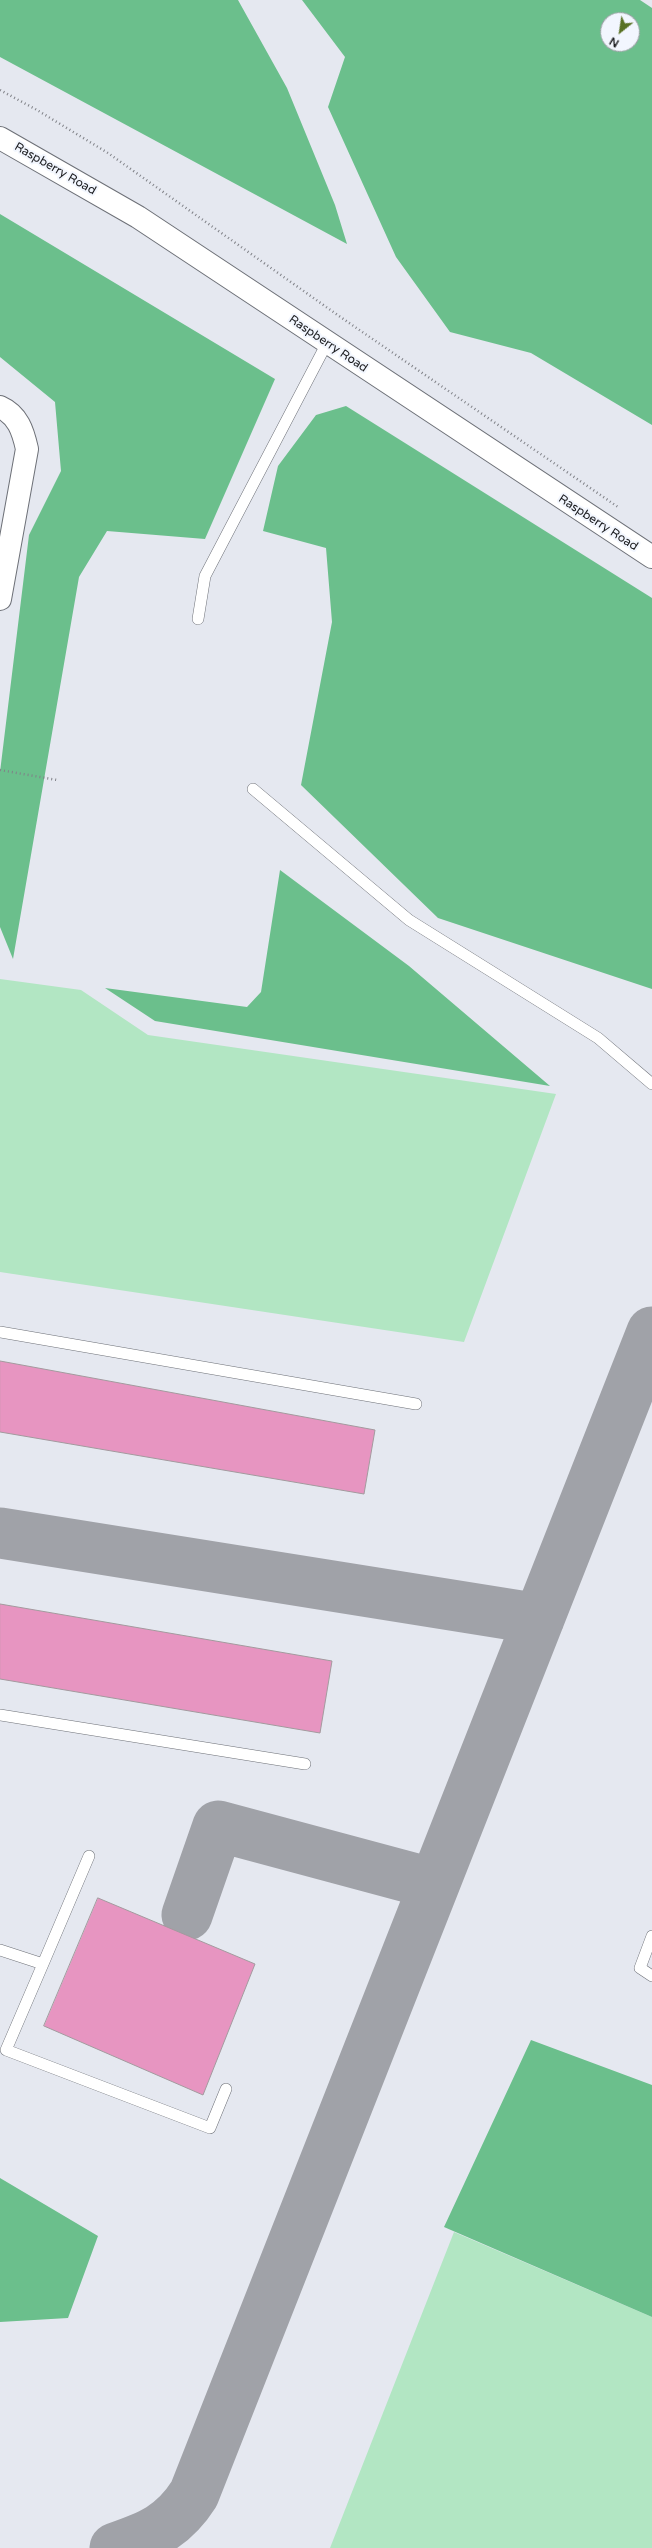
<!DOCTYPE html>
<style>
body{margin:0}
#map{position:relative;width:652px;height:2548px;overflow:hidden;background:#e5e8f0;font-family:"Varela Round",sans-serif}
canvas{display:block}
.north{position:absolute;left:600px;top:12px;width:40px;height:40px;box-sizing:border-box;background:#f2f6fe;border:1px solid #9c9ea4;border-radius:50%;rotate:210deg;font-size:11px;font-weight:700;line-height:16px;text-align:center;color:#1a1b1e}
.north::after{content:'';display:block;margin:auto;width:14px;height:18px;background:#587123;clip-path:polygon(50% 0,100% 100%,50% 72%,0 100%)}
</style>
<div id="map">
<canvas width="652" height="2548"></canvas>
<div class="north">N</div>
</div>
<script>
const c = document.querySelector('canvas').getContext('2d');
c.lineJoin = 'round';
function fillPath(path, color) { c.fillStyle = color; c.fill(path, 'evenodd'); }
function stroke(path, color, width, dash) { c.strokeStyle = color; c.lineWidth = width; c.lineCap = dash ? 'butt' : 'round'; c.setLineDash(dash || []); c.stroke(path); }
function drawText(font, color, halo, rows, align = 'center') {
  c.font = font + ' "Varela Round",sans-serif'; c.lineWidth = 4; c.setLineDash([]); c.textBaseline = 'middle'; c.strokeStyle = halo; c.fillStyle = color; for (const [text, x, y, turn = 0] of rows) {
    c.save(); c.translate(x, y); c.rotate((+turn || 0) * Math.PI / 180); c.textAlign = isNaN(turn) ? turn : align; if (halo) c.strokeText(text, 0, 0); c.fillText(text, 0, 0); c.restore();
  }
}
const green = new Path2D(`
 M 0,979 L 81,990 L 148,1035 L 556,1094 L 464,1342 L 0,1272 Z
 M 454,2232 L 652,2317 L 652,2548 L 330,2548 Z`);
const forest = new Path2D(`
 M 0,0 L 238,0 L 287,88 L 335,205 L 347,244 L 0,57 Z
 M 302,0 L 640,0 L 652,8 L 652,425 L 531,353 L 450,332 L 396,257 L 328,107 L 345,57 ZM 608,20 L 632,20 L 632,44 L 608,44 Z
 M 0,214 L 275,379 L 205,539 L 107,531 L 79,577 L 13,959 L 0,927 L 0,772 L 29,535 L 61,471 L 55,402 L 0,357 Z
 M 346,406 L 652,598 L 652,989 L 438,918 L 301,785 L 332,622 L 326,548 L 263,531 L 278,466 L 316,415 Z
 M 280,870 L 409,966 L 550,1086 L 155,1021 L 105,988 L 247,1007 L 261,992 Z
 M 531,2040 L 652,2085 L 652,2317 L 444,2227 Z
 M 0,2178 L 98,2236 L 68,2318 L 0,2322 Z`);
const taxiway = new Path2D(`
 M 0,1533 L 539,1619
 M 187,1915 L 218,1826 L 434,1884
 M 115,2548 C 150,2536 173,2527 194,2494 L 652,1332`);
const building = new Path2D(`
 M 0,1361 L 375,1430 L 364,1494 L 0,1432 Z
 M 0,1604 L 332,1661 L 320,1733 L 0,1679 Z
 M 98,1898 L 255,1964 L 203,2095 L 44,2026 Z`);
const path = new Path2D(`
 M 0,90 L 37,110 L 108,153 L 339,316 L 618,507
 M 0,770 L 57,780`);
const lane = new Path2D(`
 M 198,619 L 205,576 L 327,343
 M 253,789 L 409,920 L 598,1038 L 652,1084
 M 0,1332 L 416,1404
 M 0,1715 L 305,1764
 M 652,1936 L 640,1968 L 652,1976
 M 0,1950 L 43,1964 L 89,1856
 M 43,1964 L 6,2050 L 210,2128 L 226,2089`);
const street = new Path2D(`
 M 0,407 C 18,415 23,431 27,449 L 0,599`);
const secondary = new Path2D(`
 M 0,138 L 138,217 L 652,557`);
const streetNames = [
 ["Raspberry Road",55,169,30],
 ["Raspberry Road",328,344,34],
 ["Raspberry Road",598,523,33]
];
fillPath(green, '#b2e6c3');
fillPath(forest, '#6bbf8c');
stroke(taxiway, '#a0a2a8', 51);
fillPath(building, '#e795c1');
stroke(building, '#a39a9e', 1);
stroke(lane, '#6d7077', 12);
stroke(street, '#6d7077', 24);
stroke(secondary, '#6d7077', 24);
stroke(path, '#808288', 2.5, [1, 3]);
stroke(lane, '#fff', 11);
stroke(street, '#fff', 22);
stroke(secondary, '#fff', 22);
drawText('12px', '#1a1b1e', '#f2f6fe', streetNames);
</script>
